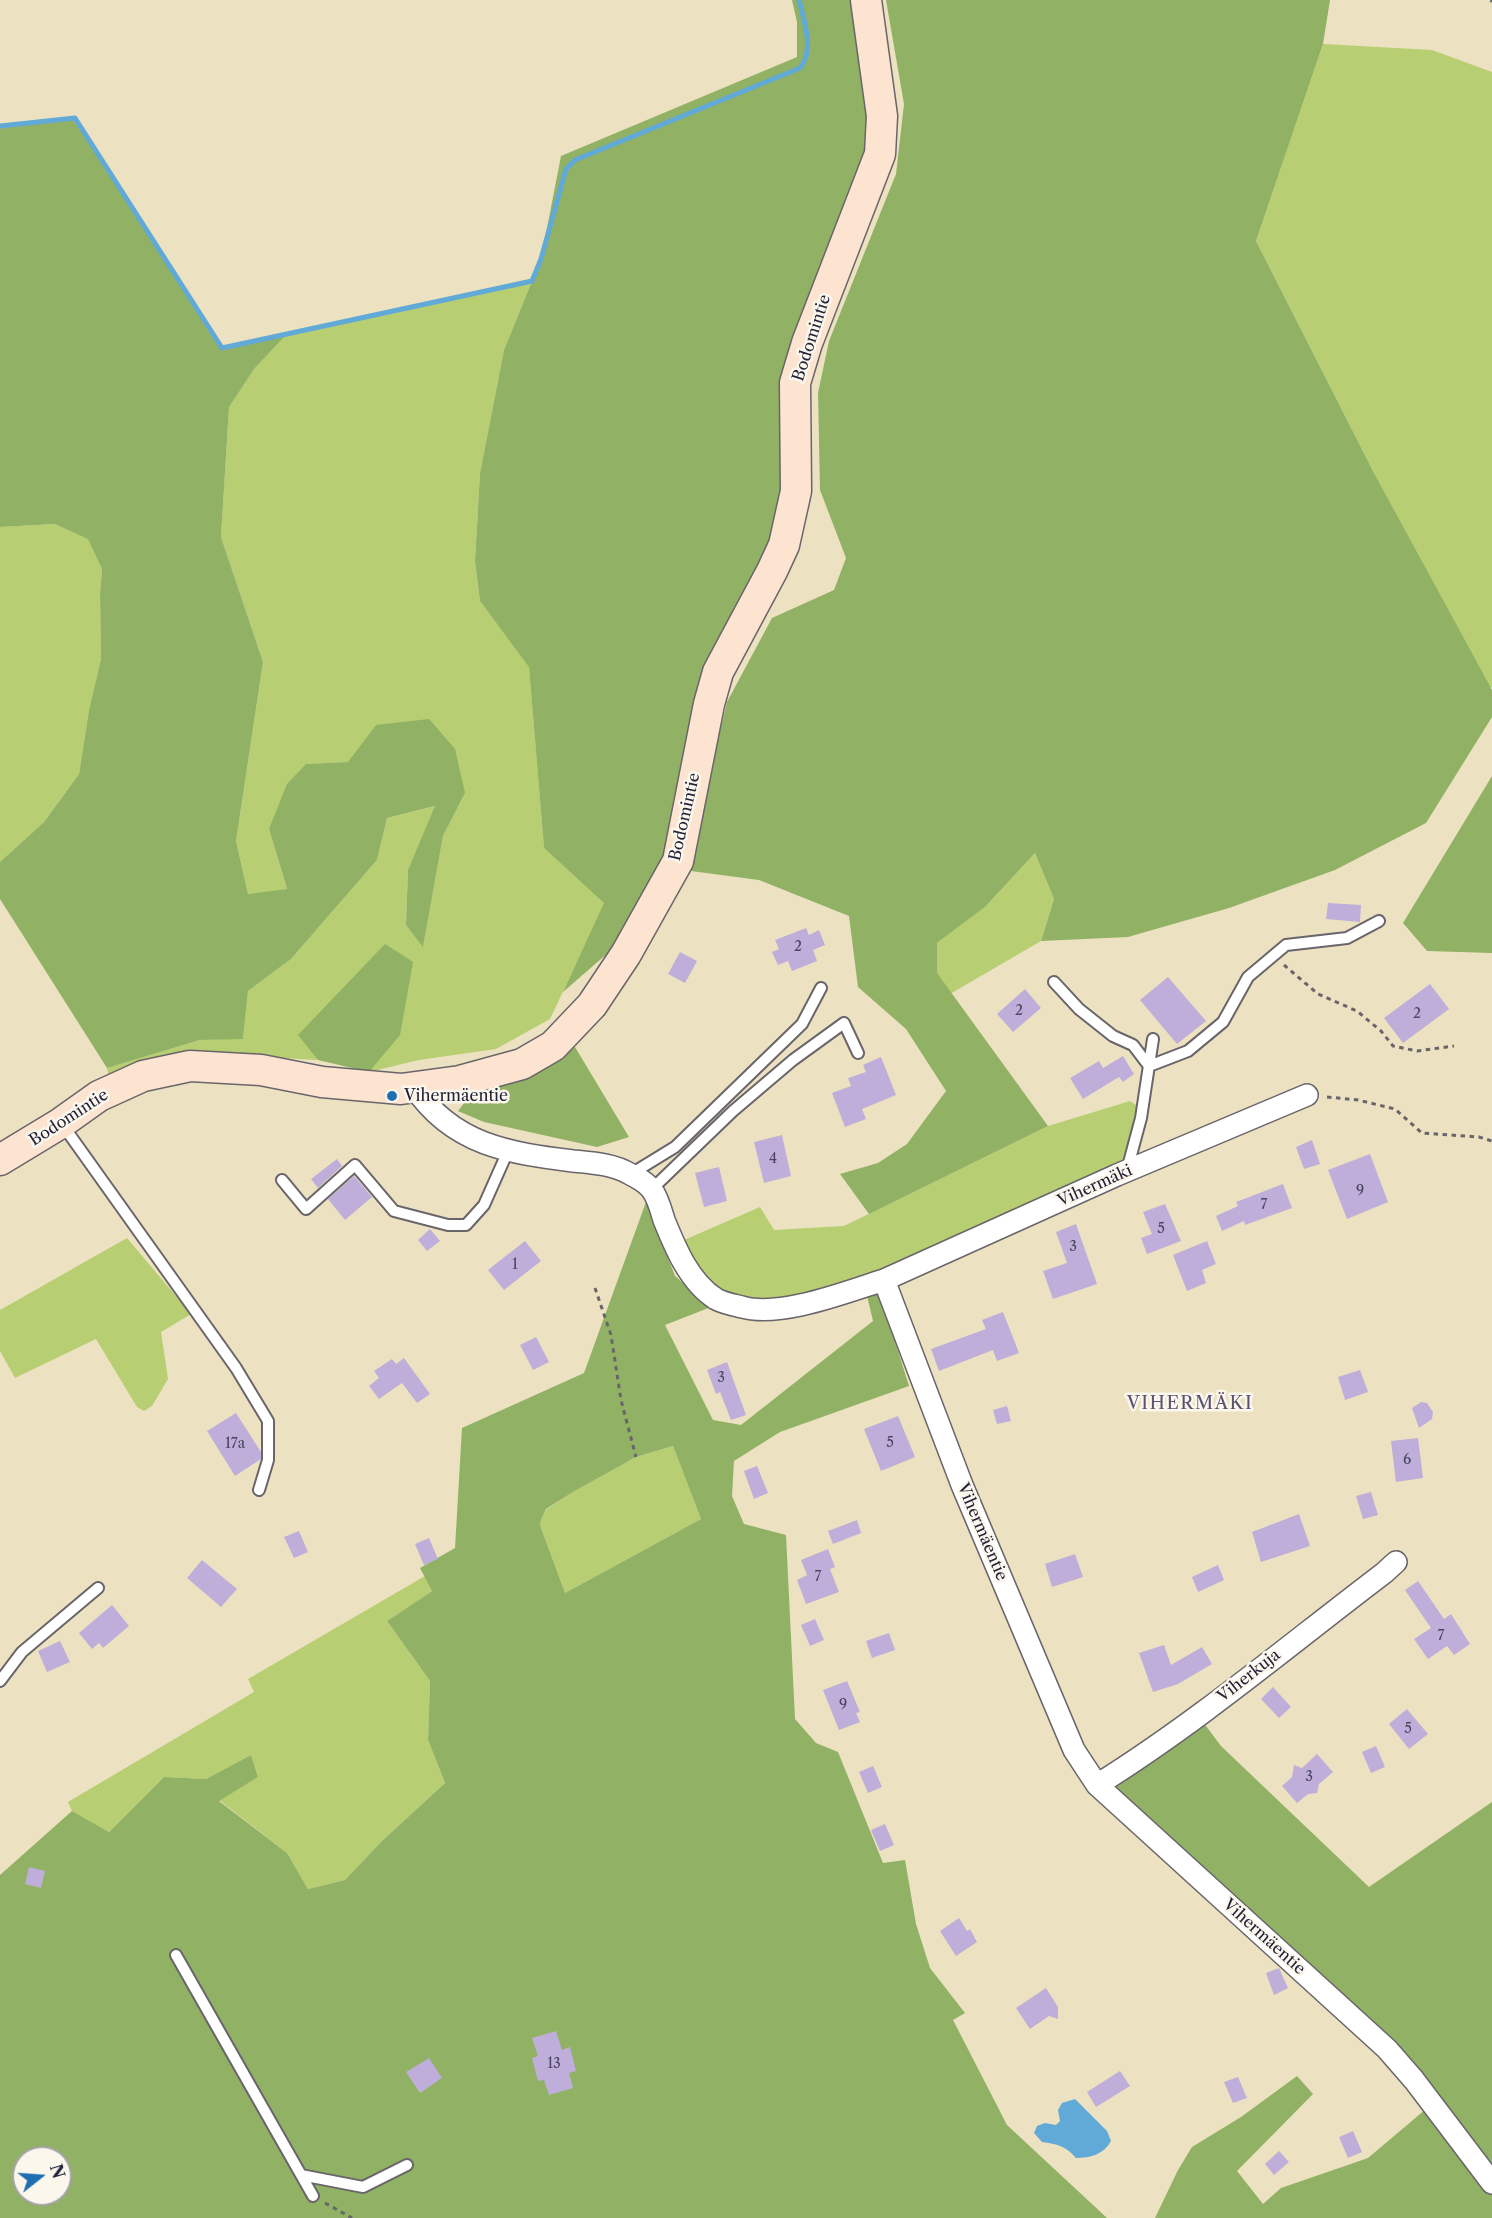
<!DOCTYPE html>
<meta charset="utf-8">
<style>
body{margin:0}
#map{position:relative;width:1492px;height:2218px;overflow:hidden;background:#ece2c1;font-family:"Libre Caslon Text",serif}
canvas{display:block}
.north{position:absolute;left:12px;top:2146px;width:60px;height:60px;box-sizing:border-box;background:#fbf7ec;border:2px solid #a4a2a5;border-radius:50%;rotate:73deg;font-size:16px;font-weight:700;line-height:24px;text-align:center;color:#22223b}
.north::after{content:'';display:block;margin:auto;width:21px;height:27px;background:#1f6fb2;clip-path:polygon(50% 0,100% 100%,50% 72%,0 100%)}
</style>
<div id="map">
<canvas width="1492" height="2218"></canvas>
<div class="north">N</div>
</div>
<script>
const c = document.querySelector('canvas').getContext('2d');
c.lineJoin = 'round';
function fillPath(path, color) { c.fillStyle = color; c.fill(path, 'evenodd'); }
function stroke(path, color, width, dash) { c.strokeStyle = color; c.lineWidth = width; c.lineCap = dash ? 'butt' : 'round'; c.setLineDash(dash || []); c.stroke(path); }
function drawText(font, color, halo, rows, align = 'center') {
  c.font = font + ' "Libre Caslon Text",serif'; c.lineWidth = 5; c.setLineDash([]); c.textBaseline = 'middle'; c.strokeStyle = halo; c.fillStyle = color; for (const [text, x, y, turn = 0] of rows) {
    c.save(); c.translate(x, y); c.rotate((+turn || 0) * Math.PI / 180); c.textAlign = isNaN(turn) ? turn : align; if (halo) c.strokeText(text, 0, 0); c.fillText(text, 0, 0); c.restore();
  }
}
const green = new Path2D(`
 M 1323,44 L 1432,50 L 1492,72 L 1492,687 L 1490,688 L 1374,473 L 1256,241 Z
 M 532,281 L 504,350 L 480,473 L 475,561 L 480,601 L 529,666 L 544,848 L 605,903 L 550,1019 L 496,1049 L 419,1060 L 369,1072 L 299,1034 L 318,1060 L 242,1056 L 109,1078 L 107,1068 L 200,1040 L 243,1038 L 248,991 L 291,959 L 377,860 L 387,818 L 436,806 L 408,870 L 406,925 L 423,946 L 443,836 L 465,793 L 376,725 L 349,762 L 306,764 L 269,829 L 287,890 L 248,894 L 236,841 L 263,662 L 221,537 L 229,406 L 254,369 L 287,334 Z
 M 55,524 L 88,538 L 102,569 L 100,594 L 101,659 L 89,710 L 79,774 L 44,822 L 0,862 L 0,527 Z
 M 1035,853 L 1054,899 L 1041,941 L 950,994 L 937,973 L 937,943 L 985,907 Z
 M 1130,1101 L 1139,1107 L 1121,1164 L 830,1291 L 776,1301 L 750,1301 L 720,1292 L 698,1276 L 684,1240 L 760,1207 L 774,1230 L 844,1226 L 1048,1126 Z
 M 127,1238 L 191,1314 L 161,1332 L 168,1379 L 152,1406 L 144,1411 L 137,1407 L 96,1339 L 15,1378 L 0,1351 L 0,1310 Z
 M 673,1446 L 701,1519 L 565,1593 L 540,1525 L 540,1519 L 547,1509 L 573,1492 L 636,1457 Z
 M 425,1576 L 432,1591 L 387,1621 L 430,1681 L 428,1740 L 445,1783 L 382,1841 L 345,1880 L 308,1889 L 287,1853 L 219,1800 L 258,1777 L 251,1755 L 206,1779 L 164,1777 L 109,1832 L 72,1811 L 68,1802 L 254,1692 L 248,1679 Z`);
const forest = new Path2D(`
 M 792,0 L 862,0 L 871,146 L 791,352 L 785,502 L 659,871 L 609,952 L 563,992 L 604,903 L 544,848 L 529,667 L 480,601 L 475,561 L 480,473 L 504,350 L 541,259 L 561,156 L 797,57 L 797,22 Z
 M 886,0 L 1330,0 L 1323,44 L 1256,241 L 1374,473 L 1492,690 L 1492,717 L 1426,823 L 1335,870 L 1229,908 L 1128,937 L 1041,941 L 1054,899 L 1035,853 L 985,907 L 937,943 L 937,973 L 1048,1126 L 869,1214 L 840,1174 L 878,1163 L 907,1144 L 946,1091 L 906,1029 L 858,987 L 849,916 L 759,880 L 691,871 L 694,838 L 727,702 L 772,618 L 834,590 L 846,558 L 820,490 L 818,393 L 829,341 L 896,174 L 904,104 Z
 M 75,118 L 222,348 L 287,334 L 254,369 L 229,407 L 221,537 L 263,662 L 236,841 L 248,894 L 287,889 L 269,829 L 287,784 L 306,764 L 348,762 L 376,725 L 429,719 L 455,749 L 465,793 L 443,836 L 423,947 L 406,925 L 408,870 L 435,806 L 387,818 L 377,860 L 291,959 L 248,991 L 243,1039 L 200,1040 L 107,1068 L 0,899 L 0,862 L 44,822 L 79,774 L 89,710 L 101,659 L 100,594 L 102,569 L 88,539 L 55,524 L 0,527 L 0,124 Z
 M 1492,776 L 1492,953 L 1427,951 L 1403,923 Z
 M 385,944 L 413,962 L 400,1035 L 369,1072 L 318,1060 L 298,1035 Z
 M 575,1047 L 629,1137 L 597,1147 L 484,1122 L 458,1111 L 468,1098 L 514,1081 Z
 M 646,1202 L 675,1276 L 711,1307 L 665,1325 L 713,1420 L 741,1425 L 873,1321 L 867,1296 L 880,1293 L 909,1386 L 780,1432 L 734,1461 L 732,1496 L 744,1524 L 786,1535 L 795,1719 L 816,1743 L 838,1752 L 883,1863 L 905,1860 L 916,1924 L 930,1968 L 965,2013 L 953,2020 L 1007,2125 L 1107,2218 L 0,2218 L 0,1875 L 72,1811 L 109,1832 L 164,1777 L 206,1779 L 251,1755 L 258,1777 L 219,1801 L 287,1853 L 308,1889 L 345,1880 L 382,1841 L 445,1783 L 428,1740 L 430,1681 L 387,1621 L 432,1591 L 420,1568 L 455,1548 L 462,1428 L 584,1373 ZM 673,1446 L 701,1519 L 565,1593 L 540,1525 L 541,1519 L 546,1509 L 573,1492 L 636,1457 ZM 24,2158 L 60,2158 L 60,2194 L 24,2194 Z
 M 1203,1722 L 1221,1746 L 1369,1887 L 1492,1802 L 1492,2167 L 1401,2053 L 1352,2002 L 1109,1788 Z
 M 1297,2076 L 1313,2094 L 1237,2171 L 1263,2204 L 1281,2188 L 1368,2158 L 1426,2109 L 1492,2195 L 1492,2218 L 1155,2218 L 1178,2170 L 1192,2147 L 1241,2117 Z`);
const water = new Path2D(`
 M 1075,2099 L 1107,2131 L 1111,2141 C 1104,2154 1091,2158 1076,2158 C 1066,2146 1057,2144 1042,2142 L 1034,2133 L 1037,2126 L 1045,2123 L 1056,2125 L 1060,2121 L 1058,2110 L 1062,2103 Z`);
const stream = new Path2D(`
 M 0,126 L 75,118 L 222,348 L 532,281 L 541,259 L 566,169 L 575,160 L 800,68 C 815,50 804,21 799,0`);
const building = new Path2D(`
 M 1328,903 L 1361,905 L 1360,922 L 1326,919 Z
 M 806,928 L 809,935 L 819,930 L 825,945 L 813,950 L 817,961 L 792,971 L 788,961 L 778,965 L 772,952 L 779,949 L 775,940 Z
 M 680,952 L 697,961 L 685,983 L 668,974 Z
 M 1168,977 L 1206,1021 L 1177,1044 L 1140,1000 Z
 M 1430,984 L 1449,1009 L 1403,1043 L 1384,1018 Z
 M 1025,989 L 1041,1008 L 1013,1032 L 997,1014 Z
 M 1123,1056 L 1134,1074 L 1123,1082 L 1119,1077 L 1083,1099 L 1070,1078 L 1099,1061 L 1103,1068 Z
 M 881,1057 L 896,1095 L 862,1109 L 866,1119 L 845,1127 L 832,1093 L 851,1086 L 848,1078 L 866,1072 L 863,1065 Z
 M 782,1135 L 791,1176 L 764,1183 L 754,1142 Z
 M 1312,1140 L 1320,1164 L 1304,1169 L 1296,1147 Z
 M 1370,1154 L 1388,1202 L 1347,1219 L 1328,1170 Z
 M 337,1159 L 342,1166 L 318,1188 L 311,1179 Z
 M 719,1167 L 727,1201 L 704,1207 L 695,1173 Z
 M 354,1176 L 372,1197 L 345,1220 L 328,1199 Z
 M 1283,1184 L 1292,1208 L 1245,1225 L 1244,1221 L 1222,1231 L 1216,1216 L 1238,1206 L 1236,1202 Z
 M 1165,1204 L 1181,1241 L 1147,1254 L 1141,1238 L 1152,1234 L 1143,1212 Z
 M 1076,1224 L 1097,1284 L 1053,1299 L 1043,1271 L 1067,1263 L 1056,1232 Z
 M 430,1229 L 440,1241 L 427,1251 L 418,1240 Z
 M 525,1241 L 541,1261 L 504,1290 L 488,1270 Z
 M 1207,1241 L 1216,1264 L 1202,1270 L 1206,1283 L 1187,1291 L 1173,1255 Z
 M 1003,1312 L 1019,1353 L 997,1361 L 993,1350 L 939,1371 L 931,1349 L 986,1329 L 982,1320 Z
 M 536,1337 L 549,1362 L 533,1370 L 520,1345 Z
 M 404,1358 L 430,1394 L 417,1403 L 402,1383 L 379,1399 L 369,1386 L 379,1378 L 374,1371 L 392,1359 L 396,1364 Z
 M 727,1362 L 746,1415 L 731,1420 L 720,1392 L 716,1394 L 707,1370 Z
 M 1360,1370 L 1368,1392 L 1345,1400 L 1338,1377 Z
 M 1421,1402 L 1427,1403 L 1433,1412 L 1432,1419 L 1419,1428 L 1412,1408 Z
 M 1007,1406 L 1011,1421 L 997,1424 L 993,1410 Z
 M 236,1413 L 261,1452 L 261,1459 L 235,1476 L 207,1431 Z
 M 898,1416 L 915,1457 L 881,1471 L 864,1429 Z
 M 1418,1438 L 1423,1478 L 1396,1482 L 1391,1441 Z
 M 757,1466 L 768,1493 L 754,1499 L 744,1471 Z
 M 1371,1492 L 1378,1515 L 1363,1519 L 1356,1496 Z
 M 1299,1514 L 1310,1546 L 1261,1562 L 1252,1532 Z
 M 857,1520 L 861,1533 L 833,1544 L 828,1531 Z
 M 299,1531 L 308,1552 L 294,1558 L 284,1537 Z
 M 429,1538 L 438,1559 L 424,1565 L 415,1544 Z
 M 828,1549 L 835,1567 L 830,1569 L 839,1592 L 806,1604 L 797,1580 L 807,1575 L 801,1560 Z
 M 1075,1554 L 1083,1577 L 1052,1587 L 1045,1564 Z
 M 202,1560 L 237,1589 L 221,1607 L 187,1578 Z
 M 1218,1565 L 1224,1580 L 1198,1592 L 1192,1577 Z
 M 1418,1581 L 1444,1619 L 1451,1614 L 1470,1644 L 1454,1655 L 1447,1646 L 1428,1659 L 1414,1639 L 1431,1628 L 1405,1590 Z
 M 112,1605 L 129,1626 L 103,1648 L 99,1643 L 92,1649 L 79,1633 Z
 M 815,1619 L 824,1640 L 810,1646 L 801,1625 Z
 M 889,1633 L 895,1650 L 872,1658 L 866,1641 Z
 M 60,1641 L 70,1662 L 47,1672 L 38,1651 Z
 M 1164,1645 L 1171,1665 L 1202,1647 L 1212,1664 L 1178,1684 L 1153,1692 L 1139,1653 Z
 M 847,1681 L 860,1712 L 856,1713 L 860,1722 L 839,1730 L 823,1690 Z
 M 1273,1687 L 1291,1707 L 1279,1718 L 1261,1699 Z
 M 1407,1709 L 1428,1734 L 1409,1749 L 1389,1724 Z
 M 1376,1746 L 1385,1767 L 1371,1773 L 1362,1752 Z
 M 1317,1754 L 1333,1772 L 1319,1784 L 1317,1793 L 1308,1794 L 1297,1803 L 1282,1786 L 1292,1777 L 1294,1765 L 1302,1768 Z
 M 873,1766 L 882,1787 L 868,1793 L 859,1772 Z
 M 885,1824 L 894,1845 L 880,1851 L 871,1830 Z
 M 29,1867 L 45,1871 L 41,1888 L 25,1884 Z
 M 959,1918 L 967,1931 L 970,1929 L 977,1942 L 956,1956 L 940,1931 Z
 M 1279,1968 L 1288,1988 L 1274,1995 L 1266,1973 Z
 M 1046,1988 L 1058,2007 L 1058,2019 L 1049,2016 L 1030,2029 L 1016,2008 Z
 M 556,2031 L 562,2050 L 570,2047 L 576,2071 L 569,2073 L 573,2088 L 549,2095 L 544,2080 L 538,2081 L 532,2058 L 538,2056 L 532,2038 Z
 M 429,2058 L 442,2078 L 420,2093 L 406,2072 Z
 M 1120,2071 L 1130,2086 L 1096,2107 L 1087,2092 Z
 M 1238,2077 L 1247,2098 L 1233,2103 L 1224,2082 Z
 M 1353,2131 L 1362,2152 L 1348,2158 L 1339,2137 Z
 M 1279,2151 L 1289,2162 L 1274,2175 L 1265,2164 Z`);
const path = new Path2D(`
 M 1491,0 L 1492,2
 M 1284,965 L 1318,994 L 1357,1011 L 1381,1031 L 1393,1046 L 1417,1051 L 1454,1046
 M 1327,1097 L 1358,1100 L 1395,1109 L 1422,1133 L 1479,1137 L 1492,1141
 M 595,1288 L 611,1335 L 621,1400 L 636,1457
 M 325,2203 L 352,2218`);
const lane = new Path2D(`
 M 1054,982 L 1079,1009 L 1113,1036 L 1133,1045 L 1149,1066 L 1188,1051 L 1223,1022 L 1248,977 L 1286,945 L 1347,938 L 1379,921
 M 62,1124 L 236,1368 L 268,1421 L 268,1460 L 259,1490
 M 1127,1170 L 1141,1118 L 1153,1039
 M 631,1174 L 675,1147 L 802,1024 L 821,988
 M 282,1180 L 306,1209 L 355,1165 L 394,1211 L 448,1225 L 466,1225 L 484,1205 L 508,1151
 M 652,1189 L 733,1111 L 793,1060 L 844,1023 L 858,1053
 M 0,1681 L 22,1652 L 98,1588
 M 176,1955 L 313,2196
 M 301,2175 L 363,2187 L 407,2165`);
const street = new Path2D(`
 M 414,1087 C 453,1145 509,1153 573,1161 C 593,1163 613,1164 630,1174 C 637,1177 648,1184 652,1190 C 658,1198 661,1210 664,1220 C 675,1247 689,1282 716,1299 C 723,1303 734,1305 742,1307 C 780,1318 846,1292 884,1280 L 962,1485 L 1074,1750 L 1097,1785 L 1387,2049 L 1414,2080 L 1492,2183
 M 884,1280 L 1117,1175 L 1307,1095
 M 1097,1785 C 1198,1722 1289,1645 1384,1573 L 1396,1562`);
const secondary = new Path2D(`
 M 0,1160 L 61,1123 L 99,1096 L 143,1076 L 190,1066 L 261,1070 L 322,1082 L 401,1089 L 460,1081 L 522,1064 L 553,1046 L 592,1005 L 626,954 L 678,861 L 709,704 L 718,672 L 772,571 L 784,545 L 796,491 L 795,383 L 807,343 L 880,154 L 882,116 L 866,0`);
const markers = [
 [392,1096,6,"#1f6fb2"]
];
const numberNames = [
 ["2",798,947],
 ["2",1019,1011],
 ["2",1417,1014],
 ["4",773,1159],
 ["9",1360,1191],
 ["7",1264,1205],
 ["5",1161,1229],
 ["3",1073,1247],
 ["1",515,1265],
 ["3",721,1378],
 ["5",890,1443],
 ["17a",235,1444],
 ["6",1407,1460],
 ["7",818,1577],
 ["7",1441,1636],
 ["9",843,1705],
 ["5",1408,1729],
 ["3",1309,1777],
 ["13",554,2064]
];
const streetNames = [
 ["Bodomintie",812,338,-72],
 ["Bodomintie",685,817,-77],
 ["Bodomintie",69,1118,-33],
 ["Vihermäki",1095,1186,-24],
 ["Vihermäentie",982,1532,67],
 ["Viherkuja",1249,1676,-38],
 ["Vihermäentie",1264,1937,42]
];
const poiNames = [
 ["Vihermäentie",404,1096]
];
const neighbourhoodNames = [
 ["VIHERMÄKI",1190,1404]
];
fillPath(green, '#b7ce72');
fillPath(forest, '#91b164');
fillPath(water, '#61aad8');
stroke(stream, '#61aad8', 5);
fillPath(building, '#bfaed9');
stroke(lane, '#69656a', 14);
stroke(street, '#69656a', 24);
stroke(secondary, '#69656a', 33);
stroke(path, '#69656a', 3, [4.5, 4.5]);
stroke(lane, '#fff', 10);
stroke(street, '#fff', 21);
stroke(secondary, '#fde4d0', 30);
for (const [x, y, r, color] of markers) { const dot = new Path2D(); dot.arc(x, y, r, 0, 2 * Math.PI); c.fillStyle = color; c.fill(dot); stroke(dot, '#fbf7ec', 2); }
drawText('14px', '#494562', null, numberNames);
drawText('16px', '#22223b', '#fbf7ec', streetNames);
drawText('16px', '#22223b', '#fbf7ec', poiNames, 'left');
c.letterSpacing = '1.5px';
drawText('18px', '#595372', '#fbf7ec', neighbourhoodNames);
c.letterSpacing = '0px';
</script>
